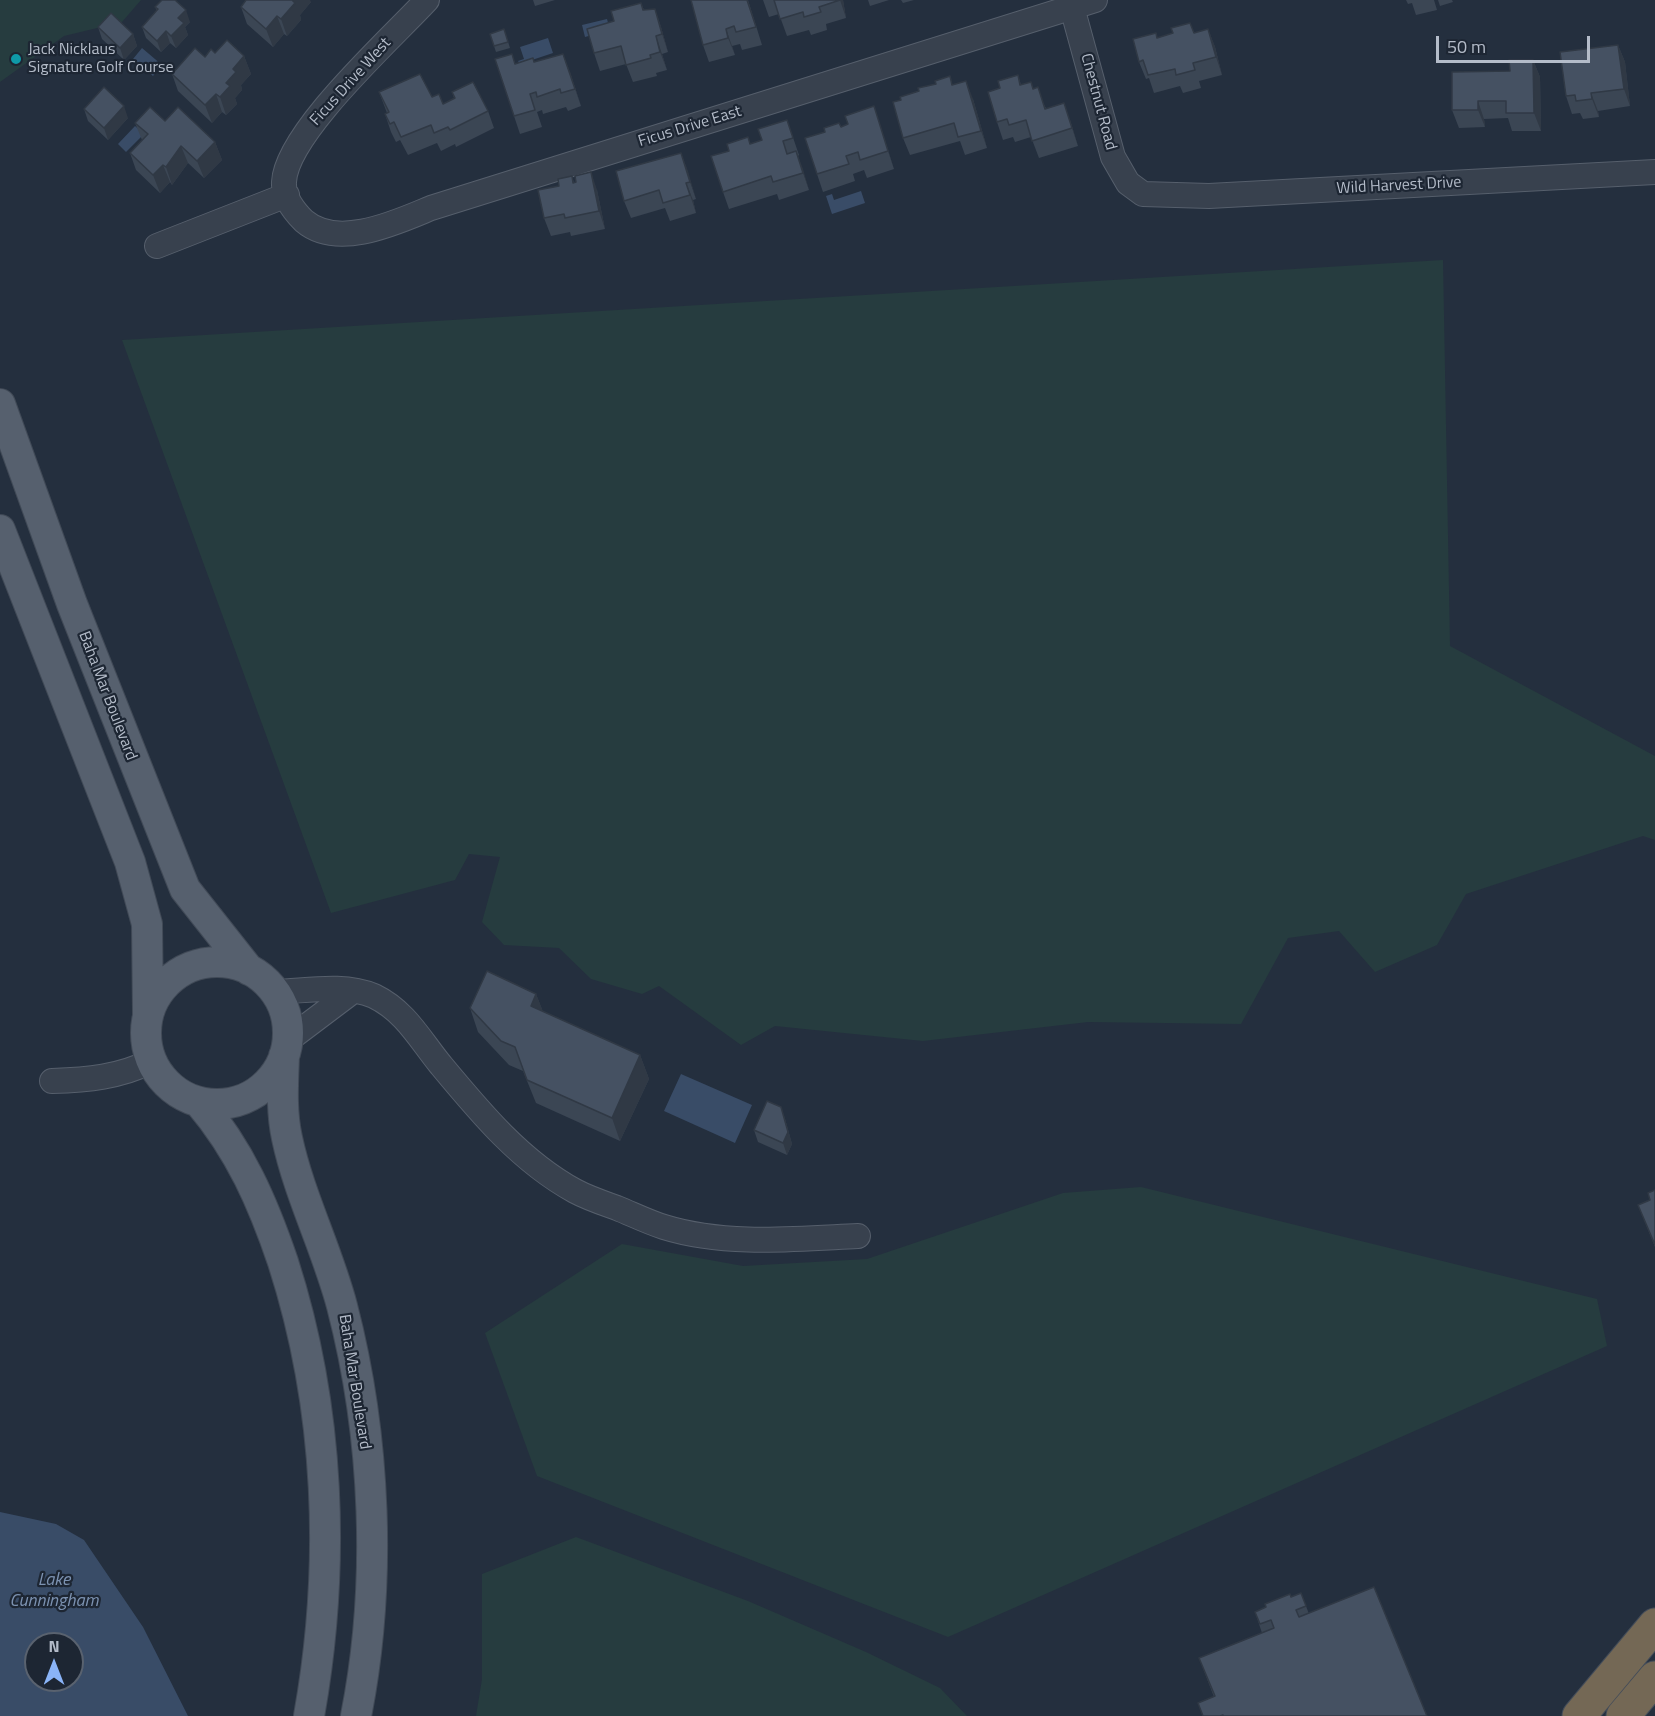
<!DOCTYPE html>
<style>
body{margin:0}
#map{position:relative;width:1655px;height:1716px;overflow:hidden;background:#242f3e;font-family:"Titillium Web",sans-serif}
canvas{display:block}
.north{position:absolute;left:24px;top:1632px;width:60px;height:60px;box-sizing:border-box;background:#1d2633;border:2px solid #59626f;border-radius:50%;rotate:0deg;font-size:16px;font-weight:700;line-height:24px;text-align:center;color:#b4bcc9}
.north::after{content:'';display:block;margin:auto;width:21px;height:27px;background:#8ab4f8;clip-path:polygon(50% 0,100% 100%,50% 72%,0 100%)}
.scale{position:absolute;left:1436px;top:36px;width:154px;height:27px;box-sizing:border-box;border:3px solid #b4bcc9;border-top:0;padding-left:8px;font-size:18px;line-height:21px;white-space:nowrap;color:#b4bcc9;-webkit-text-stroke:4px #1d2633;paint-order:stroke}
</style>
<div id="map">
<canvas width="1655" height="1716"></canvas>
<div class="north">N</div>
<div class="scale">50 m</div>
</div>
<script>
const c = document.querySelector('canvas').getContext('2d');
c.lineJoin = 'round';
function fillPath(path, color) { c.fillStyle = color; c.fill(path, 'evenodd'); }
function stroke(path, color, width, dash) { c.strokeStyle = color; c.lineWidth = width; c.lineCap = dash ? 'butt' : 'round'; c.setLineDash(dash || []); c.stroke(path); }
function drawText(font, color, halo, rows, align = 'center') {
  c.font = font + ' "Titillium Web",sans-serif'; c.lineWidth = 4.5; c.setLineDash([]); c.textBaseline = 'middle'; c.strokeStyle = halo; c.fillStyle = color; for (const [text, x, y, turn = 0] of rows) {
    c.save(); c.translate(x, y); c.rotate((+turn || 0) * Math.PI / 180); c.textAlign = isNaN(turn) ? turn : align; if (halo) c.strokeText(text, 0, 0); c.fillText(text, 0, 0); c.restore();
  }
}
const green = new Path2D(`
 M 0,0 L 141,0 L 122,22 L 64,36 L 0,82 Z
 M 1443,260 L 1450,646 L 1655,756 L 1655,840 L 1643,836 L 1466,894 L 1437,945 L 1375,972 L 1339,931 L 1288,938 L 1241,1024 L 1088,1022 L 923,1041 L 775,1026 L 741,1045 L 659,986 L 642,994 L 591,979 L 559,948 L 504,945 L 482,922 L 500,857 L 469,854 L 455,880 L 331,913 L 122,340 Z
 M 1141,1187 L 1597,1299 L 1607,1346 L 948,1637 L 537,1476 L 485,1333 L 622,1244 L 743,1266 L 867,1259 L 1063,1193 Z
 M 576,1537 L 748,1601 L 866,1652 L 940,1688 L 967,1716 L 476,1716 L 482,1679 L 482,1574 Z`);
const water = new Path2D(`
 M 607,19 L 610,30 L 585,37 L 582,25 Z
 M 548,38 L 553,53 L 520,64 L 518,61 L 524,59 L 520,47 Z
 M 142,48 L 162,65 L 153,76 L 133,59 Z
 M 135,126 L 144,134 L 126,152 L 118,144 Z
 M 861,191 L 865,203 L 832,214 L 826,196 L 832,194 L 834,200 Z
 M 681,1074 L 752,1105 L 735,1143 L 664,1111 Z
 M 0,1512 L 56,1524 L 84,1540 L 143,1627 L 188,1716 L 0,1716 ZM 36,1644 L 72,1644 L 72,1680 L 36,1680 Z`);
const minor = new Path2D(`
 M 427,0 C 393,37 286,133 284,182 C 283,197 294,211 304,221 C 338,250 397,222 431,208 L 1095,0
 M 1070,0 L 1113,157 L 1128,183 L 1143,194 L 1209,196 L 1655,172
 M 157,246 L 287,195
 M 275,992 C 307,991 343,983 374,996 C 405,1011 419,1038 440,1064 C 479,1111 520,1161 575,1191 C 588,1198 603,1203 617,1208 C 632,1214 648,1222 664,1227 C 725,1246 795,1239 858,1236
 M 288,1040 L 353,991
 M 52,1081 C 88,1080 119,1077 152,1061`);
const major = new Path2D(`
 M 0,404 L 72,604 L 185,889 L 249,970
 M 0,530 L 130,862 L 147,924 L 148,1014
 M146 1033a71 71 0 1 1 142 0a71 71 0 1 1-142 0Z
 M 284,1056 C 283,1083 281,1111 287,1138 C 299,1195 327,1249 342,1306 C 376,1437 382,1584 356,1716
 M 199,1102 C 240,1150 263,1203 283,1262 C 330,1408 336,1565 309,1716`);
const highway = new Path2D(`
 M 1579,1716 L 1655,1625
 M 1623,1716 L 1655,1678`);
const wall = new Path2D(`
 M 533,0 L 555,0 L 535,6 Z
 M 691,0 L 748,0 L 762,45 L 742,50 L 740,44 L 732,46 L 735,55 L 709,62 L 703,45 Z
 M 763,0 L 843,0 L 846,18 L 826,24 L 827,30 L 811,35 L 809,30 L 787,36 L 779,14 L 769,17 Z
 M 868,0 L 889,0 L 870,6 Z
 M 901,0 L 914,0 L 903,3 Z
 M 1406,0 L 1434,0 L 1437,10 L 1416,15 L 1412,3 L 1408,4 Z
 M 1438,0 L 1452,0 L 1453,2 L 1440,6 Z
 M 311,2 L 300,15 L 301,20 L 287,36 L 284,34 L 273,47 L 247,24 L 241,7 Z
 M 641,3 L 644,10 L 655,9 L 661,27 L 668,52 L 662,54 L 667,70 L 656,73 L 657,76 L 633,82 L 626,64 L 600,71 L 594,53 L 614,21 Z
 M 155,7 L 190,22 L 185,27 L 188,35 L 176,48 L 170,43 L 161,52 L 146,38 L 142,27 L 157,11 Z
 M 98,27 L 133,34 L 137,46 L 124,60 L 102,39 Z
 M 504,29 L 510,48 L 496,52 L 490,34 Z
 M 1208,29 L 1215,47 L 1222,75 L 1199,81 L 1201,88 L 1183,93 L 1180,86 L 1154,93 L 1149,78 L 1146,79 L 1139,62 L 1157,38 L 1194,33 Z
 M 1618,45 L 1625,62 L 1630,106 L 1598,111 L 1599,117 L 1583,119 L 1580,113 L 1572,114 L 1566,96 Z
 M 215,53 L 244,56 L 251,74 L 241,85 L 242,90 L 235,98 L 237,104 L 226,115 L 222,112 L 212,123 L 178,91 L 172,74 L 205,57 Z
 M 1533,60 L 1540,77 L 1541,131 L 1512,131 L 1508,118 L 1484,119 L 1485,127 L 1459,128 L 1452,110 L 1510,71 Z
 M 534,62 L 570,72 L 581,106 L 568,111 L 566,107 L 543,114 L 542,110 L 537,112 L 542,127 L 520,134 L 514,116 L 516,64 Z
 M 1018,75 L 1021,85 L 1034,89 L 1046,108 L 1070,120 L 1078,146 L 1039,158 L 1031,137 L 1015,142 L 1013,137 L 1003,140 L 997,122 L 1000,88 Z
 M 953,85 L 973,99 L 987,148 L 965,155 L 960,141 L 910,155 L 903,138 Z
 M 379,92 L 432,97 L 443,104 L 454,98 L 452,92 L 488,111 L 494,128 L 456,147 L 455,144 L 441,151 L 437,143 L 408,155 L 400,140 L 396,142 L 391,132 L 385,114 L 387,113 Z
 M 874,106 L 894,169 L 867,178 L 864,170 L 853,174 L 855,181 L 823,192 L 817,174 L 841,127 L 848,124 Z
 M 84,109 L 128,118 L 108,140 L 88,121 Z
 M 787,120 L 799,155 L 798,156 L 809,190 L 779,200 L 777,194 L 729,209 L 723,192 L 751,144 L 762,140 Z
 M 165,121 L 215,142 L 222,160 L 204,178 L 188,163 L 172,185 L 170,182 L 160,193 L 136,170 L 130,153 L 142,140 L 135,123 Z
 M 681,153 L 696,199 L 693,200 L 696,213 L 670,221 L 665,208 L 631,218 L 624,201 Z
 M 572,176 L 574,183 L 597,190 L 605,229 L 571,236 L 570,232 L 551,236 L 544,218 L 559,186 Z
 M 536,994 L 543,1012 L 640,1055 L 649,1079 L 620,1141 L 536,1103 L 523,1071 L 509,1065 L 478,1032 L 470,1008 Z
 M 781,1107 L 785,1119 L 792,1144 L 787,1155 L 758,1142 L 754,1130 Z
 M 1655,1190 L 1655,1247 L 1638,1205 L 1650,1200 Z
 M 1301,1593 L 1309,1614 L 1427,1716 L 1202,1716 L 1214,1697 L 1199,1658 L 1262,1633 L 1255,1612 Z`);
const shadedWall = new Path2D(`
 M 292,0 L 310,0 L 311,2 L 300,15 L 301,20 L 287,36 L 281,19 Z
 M 840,0 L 843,0 L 846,18 Z
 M 655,9 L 661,27 L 668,52 L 662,34 Z
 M 186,10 L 190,22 L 185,27 L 188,35 L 176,48 L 171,36 L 178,18 Z
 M 277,16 L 284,34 L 273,47 L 266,29 Z
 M 726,29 L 732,46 L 735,55 L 728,38 Z
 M 1208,29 L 1215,47 L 1222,75 L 1216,57 Z
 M 166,31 L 170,43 L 161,52 L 157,41 Z
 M 133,34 L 137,46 L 124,60 L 120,48 Z
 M 656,36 L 662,54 L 667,70 L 660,52 Z
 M 1618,45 L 1625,62 L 1630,106 L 1624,89 Z
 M 563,54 L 570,72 L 581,106 L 575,89 Z
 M 244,56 L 251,74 L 241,85 L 242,90 L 235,98 L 237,104 L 226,115 L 220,97 L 233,69 Z
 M 1533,60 L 1540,77 L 1541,131 L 1534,113 Z
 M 966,81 L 973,99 L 987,148 L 981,131 Z
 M 1591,93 L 1598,111 L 1599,117 L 1592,99 Z
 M 216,94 L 222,112 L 212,123 L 205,105 Z
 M 1478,101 L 1484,119 L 1485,127 L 1478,110 Z
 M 1064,103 L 1070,120 L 1078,146 L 1072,128 Z
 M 124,106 L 128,118 L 108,140 L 104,128 Z
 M 874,106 L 880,124 L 894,169 L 888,151 Z
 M 215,142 L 222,160 L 204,178 L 197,161 Z
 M 181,146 L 188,163 L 172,185 L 166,167 Z
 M 796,151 L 803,169 L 809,190 L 803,173 Z
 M 681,153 L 688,171 L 696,199 L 690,182 Z
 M 163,165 L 170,182 L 160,193 L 153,175 Z
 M 591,172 L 597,190 L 605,229 L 599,211 Z
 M 686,183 L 693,200 L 696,213 Z
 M 536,994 L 545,1017 L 531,1006 Z
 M 640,1055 L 649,1079 L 620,1141 L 612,1118 Z
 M 781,1107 L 785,1119 L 792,1144 L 787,1155 L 783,1143 Z`);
const building = new Path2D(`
 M 162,0 L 175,0 L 186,10 L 178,18 L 184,23 L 171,36 L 166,31 L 157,41 L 142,27 L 158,9 L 155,7 Z
 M 246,0 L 292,0 L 295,3 L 281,19 L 277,16 L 266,29 L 241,7 Z
 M 691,0 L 747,0 L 756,27 L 736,32 L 734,26 L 726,29 L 728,38 L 703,45 Z
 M 774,0 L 840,0 L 819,7 L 821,12 L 804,17 L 803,12 L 780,19 Z
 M 641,3 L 643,10 L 655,9 L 662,34 L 656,36 L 660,52 L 650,55 L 651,58 L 626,65 L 621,46 L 594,53 L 587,29 L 614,21 L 611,11 Z
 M 111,13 L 133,34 L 120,48 L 98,27 Z
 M 1190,23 L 1194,33 L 1208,29 L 1216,57 L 1193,63 L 1195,70 L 1176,75 L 1175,69 L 1148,75 L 1143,60 L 1139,62 L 1133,39 L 1156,33 L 1157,38 L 1173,33 L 1171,28 Z
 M 504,29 L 508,42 L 494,46 L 490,34 Z
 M 227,40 L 244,56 L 233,69 L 236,72 L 226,83 L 230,86 L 220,97 L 216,94 L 205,105 L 172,74 L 195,48 L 205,57 L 211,49 L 215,53 Z
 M 1618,45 L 1624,89 L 1591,93 L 1592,99 L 1576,101 L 1575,95 L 1566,96 L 1560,52 Z
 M 512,54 L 515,64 L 533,58 L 534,62 L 563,54 L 575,89 L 561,93 L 560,89 L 537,97 L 536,92 L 530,94 L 535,110 L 514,116 L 495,59 Z
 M 1509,60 L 1533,60 L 1534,113 L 1506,113 L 1506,101 L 1478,101 L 1478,110 L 1452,110 L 1452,72 L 1510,71 Z
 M 420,74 L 432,97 L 439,94 L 443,104 L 455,98 L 452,92 L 473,82 L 488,111 L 450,130 L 448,127 L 434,133 L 431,125 L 401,137 L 394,122 L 390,124 L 385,114 L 389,112 L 379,92 Z
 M 1018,75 L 1020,85 L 1031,82 L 1033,89 L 1038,87 L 1045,109 L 1064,103 L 1072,128 L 1032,141 L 1026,120 L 1009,125 L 1007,119 L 997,122 L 988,92 L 1000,88 L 998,81 Z
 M 950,76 L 952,85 L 966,81 L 981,131 L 958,137 L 954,123 L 903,138 L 893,102 L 901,100 L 900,97 L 919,91 L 918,88 L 936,84 L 935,81 Z
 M 104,87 L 124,106 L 104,128 L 84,109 Z
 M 874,106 L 888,151 L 860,160 L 858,152 L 846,156 L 849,164 L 817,174 L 805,138 L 825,132 L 824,128 L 839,123 L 841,127 L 848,124 L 845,116 Z
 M 150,107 L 165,121 L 178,107 L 215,142 L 197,161 L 181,146 L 166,167 L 163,165 L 153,175 L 130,153 L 148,134 L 135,123 Z
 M 787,120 L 793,138 L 783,141 L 787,154 L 796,151 L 803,173 L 773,182 L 771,176 L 723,192 L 711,156 L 729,151 L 727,144 L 748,137 L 750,144 L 762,140 L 758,129 Z
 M 681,153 L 690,182 L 686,183 L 690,195 L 663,203 L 659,190 L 624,201 L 616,171 Z
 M 591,172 L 599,211 L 565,218 L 564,214 L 544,218 L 538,190 L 559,186 L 558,179 L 572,176 L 573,183 L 576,182 L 575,176 Z
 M 487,971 L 536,994 L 531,1006 L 640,1055 L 612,1118 L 527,1080 L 515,1047 L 501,1041 L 470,1008 Z
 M 767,1101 L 781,1107 L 788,1132 L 783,1143 L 754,1130 Z
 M 1655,1190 L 1655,1245 L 1638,1205 L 1650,1200 L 1648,1193 Z
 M 1374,1587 L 1427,1716 L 1223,1716 L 1223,1715 L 1220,1716 L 1203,1716 L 1198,1703 L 1215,1696 L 1199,1658 L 1274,1628 L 1271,1620 L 1260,1624 L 1255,1612 L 1266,1607 L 1265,1604 L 1290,1594 L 1291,1597 L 1301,1593 L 1306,1606 L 1296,1610 L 1299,1617 Z`);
const markers = [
 [16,59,6,"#0f9aa8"]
];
const poiNames = [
 ["Jack Nicklaus",28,50],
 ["Signature Golf Course",28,68]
];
const streetNames = [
 ["Ficus Drive West",351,82,-48],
 ["Chestnut Road",1098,102,75],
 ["Ficus Drive East",690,127,-17],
 ["Wild Harvest Drive",1399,186,-3],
 ["Baha Mar Boulevard",107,696,69],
 ["Baha Mar Boulevard",354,1382,81]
];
const waterNames = [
 ["Lake",54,1581],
 ["Cunningham",54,1602]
];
fillPath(green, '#263c3f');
fillPath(water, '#394c67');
stroke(minor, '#565f6c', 26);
stroke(major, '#414a57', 32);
stroke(highway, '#434c59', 35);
stroke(minor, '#38414e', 24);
stroke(major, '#56606e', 30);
stroke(highway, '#746855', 33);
fillPath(wall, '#3b4654');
fillPath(shadedWall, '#303945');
fillPath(building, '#455162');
stroke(building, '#303945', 1.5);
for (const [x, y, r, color] of markers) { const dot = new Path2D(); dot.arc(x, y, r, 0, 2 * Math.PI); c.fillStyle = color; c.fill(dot); stroke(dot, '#1d2633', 2); }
drawText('16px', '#b4bcc9', '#1d2633', poiNames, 'left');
drawText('16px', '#b4bcc9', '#1d2633', streetNames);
drawText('italic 18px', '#7c92b1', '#1d2633', waterNames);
</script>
